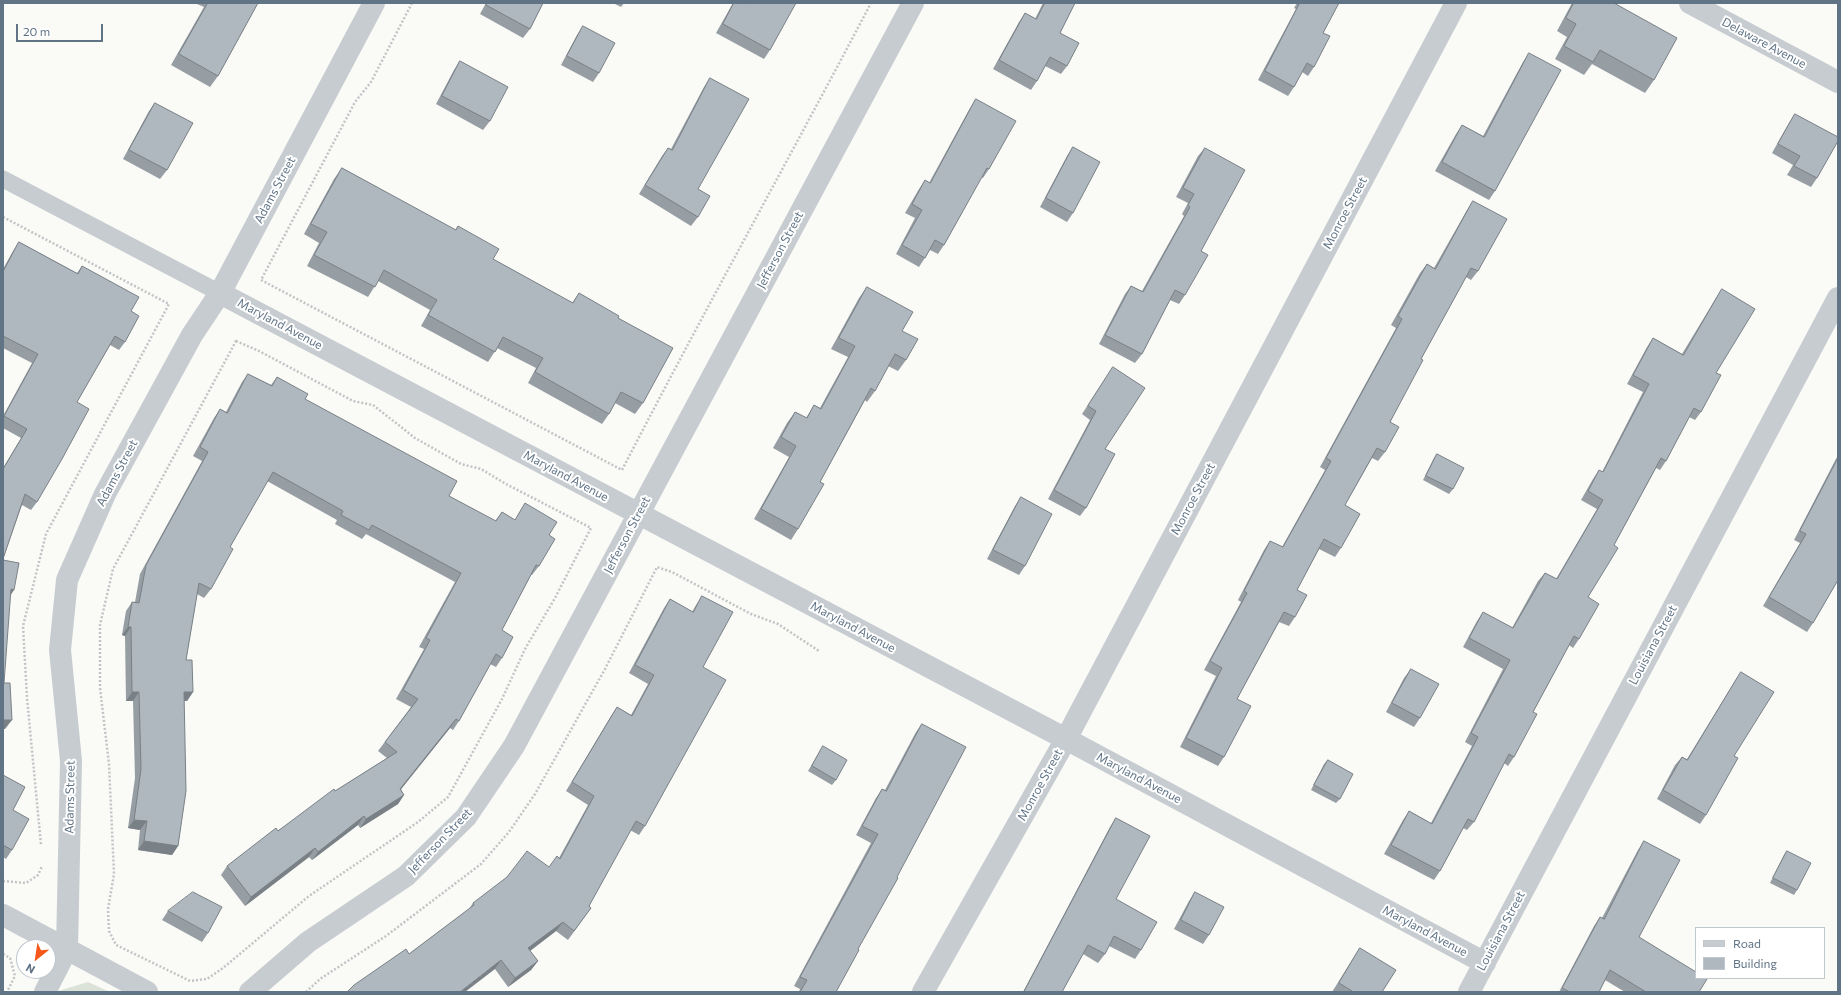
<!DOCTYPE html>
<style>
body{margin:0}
#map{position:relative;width:1841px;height:995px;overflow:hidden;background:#fafaf7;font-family:Commissioner,sans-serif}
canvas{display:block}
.frame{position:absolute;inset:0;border:4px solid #617486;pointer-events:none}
.legend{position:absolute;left:1695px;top:927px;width:130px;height:52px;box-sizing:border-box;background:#fff;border:1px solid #c0c7cf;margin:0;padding:5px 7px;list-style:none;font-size:12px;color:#617486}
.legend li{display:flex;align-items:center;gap:8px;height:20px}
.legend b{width:20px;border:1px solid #c0c7cf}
.north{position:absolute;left:16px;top:939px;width:40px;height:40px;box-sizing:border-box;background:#fff;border:1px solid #c0c7cf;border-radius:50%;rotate:210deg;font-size:11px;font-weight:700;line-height:16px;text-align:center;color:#617486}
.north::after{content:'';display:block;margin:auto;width:14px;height:18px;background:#f6581b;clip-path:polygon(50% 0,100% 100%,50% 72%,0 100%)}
.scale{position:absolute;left:16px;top:24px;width:87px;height:18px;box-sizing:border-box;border:2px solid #617486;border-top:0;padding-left:5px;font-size:12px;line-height:14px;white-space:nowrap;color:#617486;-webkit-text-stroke:3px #fff;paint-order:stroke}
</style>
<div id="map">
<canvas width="1841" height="995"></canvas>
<div class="frame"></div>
<ul class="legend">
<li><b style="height:5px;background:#c7ccd0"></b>Road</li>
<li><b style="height:11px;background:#afb8bf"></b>Building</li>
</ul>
<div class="north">N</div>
<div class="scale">20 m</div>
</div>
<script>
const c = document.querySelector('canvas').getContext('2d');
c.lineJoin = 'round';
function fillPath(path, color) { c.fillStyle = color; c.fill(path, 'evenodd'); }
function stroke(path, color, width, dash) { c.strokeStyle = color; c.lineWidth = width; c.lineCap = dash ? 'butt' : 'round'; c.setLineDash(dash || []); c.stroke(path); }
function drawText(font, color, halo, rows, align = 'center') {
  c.font = font + ' Commissioner,sans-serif'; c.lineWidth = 4; c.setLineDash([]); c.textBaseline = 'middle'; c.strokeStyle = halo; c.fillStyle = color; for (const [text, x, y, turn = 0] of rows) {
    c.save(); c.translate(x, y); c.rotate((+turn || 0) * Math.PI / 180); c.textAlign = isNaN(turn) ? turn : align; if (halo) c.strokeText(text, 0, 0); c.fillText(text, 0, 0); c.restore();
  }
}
const green = new Path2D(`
 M 88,982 L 110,992 L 55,992 Z`);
const path = new Path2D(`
 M 412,3 L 371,82 L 355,102 L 261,280 L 622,470 C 703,313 789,159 871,3
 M 3,217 L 169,304 L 46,534 L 23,626 L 27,698 L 41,845
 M 236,341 L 259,351 L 353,401 L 373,405 L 415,438 L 461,464 L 481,469 L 506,484 L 591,528 L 555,598 L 525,649 L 502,699 L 448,797 L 418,822 L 309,896 L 223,968 L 207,979 L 190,981 L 116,945 L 109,931 L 108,909 L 114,874 L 109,764 L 100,688 L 100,625 L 113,569 Z
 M 3,881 L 26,883 L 38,875 L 42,866
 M 3,954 L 10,958 L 15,976 L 7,992
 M 306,992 L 320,979 L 386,936 L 481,864 L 509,832 L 535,794 L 605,669 L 657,567 L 672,572 L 751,614 L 778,624 L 819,651`);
const service = new Path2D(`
 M 3,179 L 220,293`);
const minor = new Path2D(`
 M 1690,3 L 1838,82
 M 220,293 L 1066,739 L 1485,963
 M 3,915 L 147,992
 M 45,992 L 67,949 L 71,761 L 60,650 L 67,580 L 105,494 L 192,335 L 220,293 L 374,3
 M 250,992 L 308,942 L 406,876 L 466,817 L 514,746 L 913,3
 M 923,992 L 1066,739 L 1456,3
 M 1469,992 L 1838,298`);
const wall = new Path2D(`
 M 198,3 L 258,3 L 218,76 L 210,87 L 171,65 L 204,7 L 197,4 Z
 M 486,3 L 543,3 L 530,29 L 523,38 L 480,14 Z
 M 613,3 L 624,3 L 621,7 Z
 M 733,3 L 795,3 L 770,50 L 764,59 L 716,33 Z
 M 1043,3 L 1075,3 L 1060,33 L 1067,66 L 1061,74 L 1045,66 L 1037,81 L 1031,90 L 993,69 L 1019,22 L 1025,13 L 1035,19 Z
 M 1297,3 L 1339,3 L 1323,33 L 1314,67 L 1308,76 L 1302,72 L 1294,87 L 1288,96 L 1258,80 L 1296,9 L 1294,8 Z
 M 1572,3 L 1614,3 L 1654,80 L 1645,93 L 1592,64 L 1584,75 L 1555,59 L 1567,37 L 1557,31 Z
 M 583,26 L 599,73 L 593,82 L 561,65 L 577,35 Z
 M 1529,53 L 1495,191 L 1489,200 L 1435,171 L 1456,134 L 1462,125 L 1483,136 L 1523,62 Z
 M 460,61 L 490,121 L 483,130 L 436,104 L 454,70 Z
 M 710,78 L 698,189 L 698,217 L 691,226 L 639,194 L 662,156 L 668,148 L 671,149 L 704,87 Z
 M 976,99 L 989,169 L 983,178 L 981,177 L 944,245 L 938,254 L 930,250 L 919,267 L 896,254 L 915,218 L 905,213 L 919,189 L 925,180 L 929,183 L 970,108 Z
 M 155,103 L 167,170 L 160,179 L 123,159 L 149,111 Z
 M 1795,114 L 1817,178 L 1811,187 L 1787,175 L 1793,165 L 1772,153 L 1789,123 Z
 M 1073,147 L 1073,213 L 1067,222 L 1040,207 L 1067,156 Z
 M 1205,148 L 1201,251 L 1185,295 L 1179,304 L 1170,300 L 1142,354 L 1135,363 L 1099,344 L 1125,294 L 1131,286 L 1142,291 L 1184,216 L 1182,214 L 1188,203 L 1176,197 L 1198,156 Z
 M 342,168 L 455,230 L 458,226 L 493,259 L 572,303 L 579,293 L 618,318 L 643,403 L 635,414 L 615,403 L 609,414 L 602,424 L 528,383 L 536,368 L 497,348 L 488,362 L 421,326 L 430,310 L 378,281 L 368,297 L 307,266 L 319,243 L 304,234 L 334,179 Z
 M 1473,201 L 1478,271 L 1471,280 L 1466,277 L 1421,359 L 1390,422 L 1385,452 L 1378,461 L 1372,458 L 1345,505 L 1341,548 L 1335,557 L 1319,549 L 1297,590 L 1295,617 L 1289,626 L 1279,622 L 1237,699 L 1224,757 L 1218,766 L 1180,747 L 1216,676 L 1204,670 L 1241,602 L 1238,600 L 1264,550 L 1270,541 L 1282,547 L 1325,470 L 1320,467 L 1396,328 L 1391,325 L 1420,273 L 1427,264 L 1434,268 L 1467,210 Z
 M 19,242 L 77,273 L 82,266 L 131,311 L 125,342 L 119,350 L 110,345 L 77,402 L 37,502 L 31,510 L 22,505 L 3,559 L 3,468 L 21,438 L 3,428 L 3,416 L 32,363 L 3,348 L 3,269 L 13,251 Z
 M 867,287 L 902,331 L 906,360 L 898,371 L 888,366 L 875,391 L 867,402 L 865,400 L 820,482 L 798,529 L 791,540 L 754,519 L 789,457 L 773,448 L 787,423 L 795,412 L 806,418 L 814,405 L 820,408 L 848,357 L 831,349 L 859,298 Z
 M 1722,289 L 1716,373 L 1701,412 L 1695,420 L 1689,417 L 1666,461 L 1660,470 L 1656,468 L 1614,545 L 1588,597 L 1579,639 L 1573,648 L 1569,645 L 1533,712 L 1514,757 L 1508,766 L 1504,763 L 1474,822 L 1467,830 L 1463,828 L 1440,871 L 1434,880 L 1384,854 L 1403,820 L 1409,811 L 1431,823 L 1472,746 L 1465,742 L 1503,669 L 1463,647 L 1477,621 L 1483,612 L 1512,628 L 1538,581 L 1545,573 L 1556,579 L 1597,509 L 1581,500 L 1593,479 L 1599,470 L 1602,472 L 1643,392 L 1627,384 L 1647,347 L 1653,338 L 1682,354 L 1716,298 Z
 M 1113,367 L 1105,449 L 1086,508 L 1080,516 L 1048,499 L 1090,420 L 1082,414 Z
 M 248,374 L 271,385 L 277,377 L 305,399 L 449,496 L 495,521 L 502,512 L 515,520 L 525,503 L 549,535 L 539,566 L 532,575 L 531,575 L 502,630 L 502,658 L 496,667 L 490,664 L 459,721 L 453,730 L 450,728 L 401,789 L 404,795 L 398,804 L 360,828 L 358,825 L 312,860 L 309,857 L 245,906 L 221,875 L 227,866 L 335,791 L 387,758 L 378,751 L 411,707 L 396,699 L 424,649 L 419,647 L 455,582 L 366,534 L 362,539 L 335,524 L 337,520 L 267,481 L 230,547 L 211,589 L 204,598 L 197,594 L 186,660 L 193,692 L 187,701 L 184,701 L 178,846 L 172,855 L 138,850 L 140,830 L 128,828 L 135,778 L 133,701 L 126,701 L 125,636 L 122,635 L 126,611 L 132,602 L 135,602 L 140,574 L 202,461 L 193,456 L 214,418 L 220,409 L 226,412 L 242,382 Z
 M 1437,454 L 1453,489 L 1449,494 L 1423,480 L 1434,458 Z
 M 1838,455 L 1838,580 L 1813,623 L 1807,632 L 1763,606 L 1800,543 L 1794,540 Z
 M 1021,497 L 1025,566 L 1019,575 L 987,559 L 1015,506 Z
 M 702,596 L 703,667 L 645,826 L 639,835 L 630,830 L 589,906 L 591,908 L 568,940 L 556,931 L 530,951 L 538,961 L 531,970 L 508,987 L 495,969 L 347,992 L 409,954 L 469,909 L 473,903 L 549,867 L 559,858 L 588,805 L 566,791 L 611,716 L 617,707 L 631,715 L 648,684 L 629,673 L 664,608 L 670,599 L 692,612 L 696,605 Z
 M 1411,669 L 1420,718 L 1414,727 L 1386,712 L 1404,678 Z
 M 1741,672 L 1706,815 L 1700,824 L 1657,799 L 1675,765 L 1682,757 L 1687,759 L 1735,681 Z
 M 922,724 L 858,949 L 836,992 L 799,992 L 800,989 L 794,986 L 871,843 L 856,835 L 876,798 L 882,789 L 885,790 L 916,732 Z
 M 823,746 L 836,780 L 832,785 L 808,771 Z
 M 1328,760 L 1340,799 L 1336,803 L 1311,790 L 1324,764 Z
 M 3,775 L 13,810 L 12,850 L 6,859 L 3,857 Z
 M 1116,818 L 1116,899 L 1141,950 L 1135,959 L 1109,946 L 1105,954 L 1098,963 L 1083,954 L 1062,992 L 1023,992 L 1110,827 Z
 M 1644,841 L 1639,937 L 1699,992 L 1625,992 L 1605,980 L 1599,992 L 1559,992 L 1594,926 L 1600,917 L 1602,918 L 1638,850 Z
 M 1787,851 L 1797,890 L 1794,895 L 1770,883 L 1784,855 Z
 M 1195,892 L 1209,935 L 1203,944 L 1174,929 L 1189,901 Z
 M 168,911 L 208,933 L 202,942 L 162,920 Z
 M 1360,948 L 1382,992 L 1332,992 L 1354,957 Z`);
const shadedWall = new Path2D(`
 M 11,589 L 14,590 L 8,599 Z
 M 128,627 L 131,627 L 125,636 L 122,635 Z
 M 132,692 L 139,692 L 133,701 L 126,701 Z
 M 184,692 L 193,692 L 187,701 L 178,701 Z
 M 456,719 L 450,728 L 394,798 L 400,789 Z
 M 3,720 L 12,720 L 5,729 L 3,729 Z
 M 404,795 L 398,804 L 360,828 L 366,819 Z
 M 364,816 L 358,825 L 312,860 L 318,852 Z
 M 134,820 L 147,821 L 140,830 L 128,828 Z
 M 144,841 L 178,846 L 172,855 L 138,850 Z
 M 315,848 L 309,857 L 245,906 L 251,897 Z
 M 563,922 L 556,931 L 522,957 L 528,948 Z
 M 501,960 L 495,969 L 465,992 L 460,992 Z
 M 538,961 L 531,970 L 508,987 L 515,978 Z`);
const building = new Path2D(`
 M 208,3 L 258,3 L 218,76 L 179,54 Z
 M 487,3 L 543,3 L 530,29 L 486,5 Z
 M 734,3 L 745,3 L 747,4 L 748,3 L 796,3 L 770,50 L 723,24 Z
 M 1045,3 L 1075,3 L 1060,33 L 1079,43 L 1067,66 L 1050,57 L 1037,81 L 999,60 L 1025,13 L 1036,19 Z
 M 1300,3 L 1339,3 L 1323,33 L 1330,36 L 1314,67 L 1307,63 L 1294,87 L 1265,71 Z
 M 1574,3 L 1614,3 L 1677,38 L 1654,80 L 1600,50 L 1593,62 L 1564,46 L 1576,24 L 1566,18 Z
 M 583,26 L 615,43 L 599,73 L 567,56 Z
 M 1529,53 L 1561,70 L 1495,191 L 1442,162 L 1462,125 L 1484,137 Z
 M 460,61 L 508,87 L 490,121 L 442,96 Z
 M 710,78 L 749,99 L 698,189 L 710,196 L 698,217 L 645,185 L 668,148 L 672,150 Z
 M 976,99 L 1016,121 L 989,169 L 987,168 L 944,245 L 935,240 L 925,258 L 902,245 L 922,210 L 912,204 L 925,180 L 930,183 Z
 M 155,103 L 193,123 L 167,170 L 129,150 Z
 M 1795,114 L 1838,137 L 1838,141 L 1817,178 L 1794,166 L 1800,156 L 1778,144 Z
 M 1073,147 L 1100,162 L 1073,213 L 1046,198 Z
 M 1205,148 L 1245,170 L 1201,251 L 1208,255 L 1185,295 L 1175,290 L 1142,354 L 1105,335 L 1131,286 L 1143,292 L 1190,207 L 1188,205 L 1194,194 L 1183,188 Z
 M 342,168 L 456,230 L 458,226 L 499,249 L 493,259 L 573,303 L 579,293 L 619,316 L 618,318 L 673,348 L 643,403 L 621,392 L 609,414 L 535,372 L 543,358 L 503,337 L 495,352 L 428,315 L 437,300 L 384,270 L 375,287 L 314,255 L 327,232 L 311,224 Z
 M 1473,201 L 1507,219 L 1478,271 L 1471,268 L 1421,359 L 1423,360 L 1390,422 L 1399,427 L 1385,452 L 1377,448 L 1345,505 L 1360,514 L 1341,548 L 1324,539 L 1297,590 L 1307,595 L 1295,617 L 1284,612 L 1237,699 L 1251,706 L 1224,757 L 1186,738 L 1222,668 L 1210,661 L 1247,593 L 1244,591 L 1270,541 L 1283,547 L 1331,461 L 1326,458 L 1402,319 L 1398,316 L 1427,264 L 1435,269 Z
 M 19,242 L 78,274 L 82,266 L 139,297 L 131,311 L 139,316 L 125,342 L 115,336 L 77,402 L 89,409 L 62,459 L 37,502 L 25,494 L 3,559 L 3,469 L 27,429 L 4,416 L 38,354 L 3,336 L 3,272 Z
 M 867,287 L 913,312 L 902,331 L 918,339 L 906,360 L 895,354 L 875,391 L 871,388 L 820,482 L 824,484 L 798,529 L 761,509 L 796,446 L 781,437 L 795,412 L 807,418 L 814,405 L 821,409 L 855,346 L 839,338 Z
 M 1722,289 L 1755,309 L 1716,373 L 1721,375 L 1701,412 L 1694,408 L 1666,461 L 1661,458 L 1614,545 L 1618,548 L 1588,597 L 1599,604 L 1579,639 L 1574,636 L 1533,712 L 1537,714 L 1514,757 L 1509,754 L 1474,822 L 1468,819 L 1440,871 L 1391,845 L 1409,811 L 1432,824 L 1478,737 L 1471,733 L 1510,660 L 1469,638 L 1483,612 L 1513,628 L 1545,573 L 1557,579 L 1603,500 L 1588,491 L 1599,470 L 1603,472 L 1649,384 L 1633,375 L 1653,338 L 1683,355 Z
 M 1113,367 L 1145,388 L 1105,449 L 1115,454 L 1086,508 L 1054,490 L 1096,411 L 1088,406 Z
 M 248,374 L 272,386 L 277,377 L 308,394 L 305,399 L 457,481 L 449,496 L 496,521 L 502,512 L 515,520 L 525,503 L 557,522 L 549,535 L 555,539 L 539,566 L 536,565 L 502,630 L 513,637 L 502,658 L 496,654 L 459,721 L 456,719 L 400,789 L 404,795 L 366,819 L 364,816 L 318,852 L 315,848 L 251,897 L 227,866 L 276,828 L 278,831 L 334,789 L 335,791 L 397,752 L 385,742 L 418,699 L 403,690 L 430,640 L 426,638 L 461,573 L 372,525 L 369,530 L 341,515 L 343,511 L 273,472 L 230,547 L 233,549 L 211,589 L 199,583 L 186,660 L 192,660 L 193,692 L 184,692 L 186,791 L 178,846 L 144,841 L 147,821 L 134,820 L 141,769 L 139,692 L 132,692 L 131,627 L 128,627 L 132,602 L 139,603 L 146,565 L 208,452 L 200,447 L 220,409 L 227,413 Z
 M 1437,454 L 1464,468 L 1453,489 L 1426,476 Z
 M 1838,458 L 1838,580 L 1813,623 L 1769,597 L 1806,534 L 1800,531 Z
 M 1021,497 L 1052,514 L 1025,566 L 993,550 Z
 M 3,560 L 19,563 L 14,590 L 11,589 L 4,683 L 10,683 L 12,720 L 3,720 Z
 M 702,596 L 733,612 L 703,667 L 726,680 L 645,826 L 636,821 L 589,906 L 591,908 L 574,931 L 563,922 L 528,948 L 538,961 L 515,978 L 501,960 L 460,992 L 347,992 L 354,985 L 406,949 L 409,954 L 474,905 L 473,903 L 507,877 L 527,851 L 549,867 L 557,856 L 560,859 L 594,796 L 572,782 L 617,707 L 632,716 L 654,675 L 635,665 L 670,599 L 693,612 Z
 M 1411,669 L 1439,684 L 1420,718 L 1392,703 Z
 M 1741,672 L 1774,692 L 1734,756 L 1738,758 L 1706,815 L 1663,790 L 1682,757 L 1687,760 Z
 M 922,724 L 966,747 L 897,877 L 898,878 L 858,949 L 859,950 L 836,992 L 800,992 L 807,980 L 800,977 L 878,834 L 862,826 L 882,789 L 886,791 Z
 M 823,746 L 847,760 L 836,780 L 812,766 Z
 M 1328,760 L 1353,774 L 1340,799 L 1314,785 Z
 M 3,775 L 25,787 L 13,810 L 29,819 L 12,850 L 3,845 Z
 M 1116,818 L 1150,836 L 1116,899 L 1157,922 L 1141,950 L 1114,936 L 1105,954 L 1088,945 L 1062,992 L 1024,992 Z
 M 1644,841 L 1680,860 L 1639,937 L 1696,972 L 1696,978 L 1705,978 L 1707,979 L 1699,992 L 1646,992 L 1610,970 L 1599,992 L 1570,992 L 1562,988 L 1600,917 L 1604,919 Z
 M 1787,851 L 1811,863 L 1797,890 L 1773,878 Z
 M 193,892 L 222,907 L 208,933 L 168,911 Z
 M 1195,892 L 1224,907 L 1209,935 L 1181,920 Z
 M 1360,948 L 1396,970 L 1382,992 L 1351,992 L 1352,991 L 1339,983 Z`);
const streetNames = [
 ["Delaware Avenue",1764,43,28],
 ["Adams Street",275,190,-62],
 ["Monroe Street",1345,213,-62],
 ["Jefferson Street",780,250,-62],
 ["Maryland Avenue",280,324,28],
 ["Adams Street",117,473,-62],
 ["Maryland Avenue",566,476,28],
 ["Monroe Street",1193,499,-62],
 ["Jefferson Street",627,535,-62],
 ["Maryland Avenue",853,627,28],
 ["Louisiana Street",1653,645,-62],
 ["Maryland Avenue",1139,778,28],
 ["Monroe Street",1040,785,-61],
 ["Adams Street",70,797,-89],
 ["Jefferson Street",440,841,-46],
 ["Maryland Avenue",1425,931,28],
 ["Louisiana Street",1501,931,-62]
];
fillPath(green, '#dbe2d8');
stroke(path, '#c1c4c6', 2.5, [2, 2]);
stroke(service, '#c7ccd0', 17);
stroke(minor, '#c7ccd0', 22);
fillPath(wall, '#969ea4');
fillPath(shadedWall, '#7a8186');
fillPath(building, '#afb8bf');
stroke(building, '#7a8186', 1);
drawText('12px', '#617486', '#fff', streetNames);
</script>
